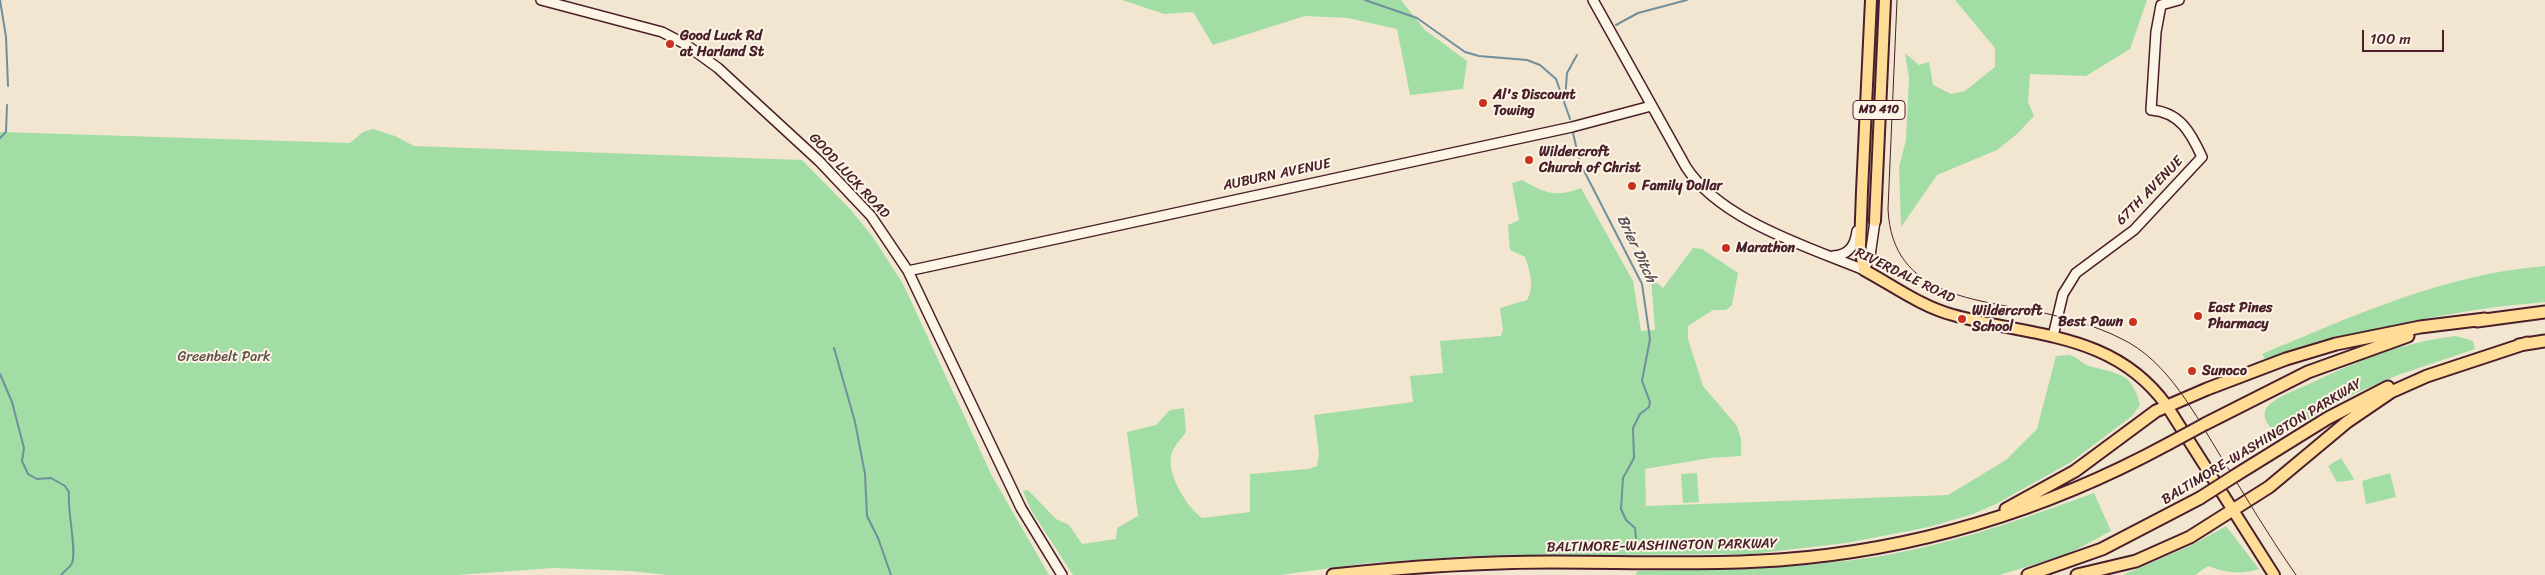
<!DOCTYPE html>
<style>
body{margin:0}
#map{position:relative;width:2545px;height:575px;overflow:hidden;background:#f3e6d1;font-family:Sriracha,sans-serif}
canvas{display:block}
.scale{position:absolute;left:2362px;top:30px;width:82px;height:22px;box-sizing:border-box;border:2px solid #4a1f2b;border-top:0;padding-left:6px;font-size:15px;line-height:18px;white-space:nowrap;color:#4a1f2b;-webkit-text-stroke:4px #fcf5e5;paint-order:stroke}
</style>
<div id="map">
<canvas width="2545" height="575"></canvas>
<div class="scale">100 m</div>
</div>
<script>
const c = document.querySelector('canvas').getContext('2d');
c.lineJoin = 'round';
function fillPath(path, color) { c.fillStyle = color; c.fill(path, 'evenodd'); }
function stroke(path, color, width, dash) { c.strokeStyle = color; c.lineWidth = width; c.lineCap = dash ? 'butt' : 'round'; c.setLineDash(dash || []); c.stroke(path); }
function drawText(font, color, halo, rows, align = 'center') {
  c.font = font + ' Sriracha,sans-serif'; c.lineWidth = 4; c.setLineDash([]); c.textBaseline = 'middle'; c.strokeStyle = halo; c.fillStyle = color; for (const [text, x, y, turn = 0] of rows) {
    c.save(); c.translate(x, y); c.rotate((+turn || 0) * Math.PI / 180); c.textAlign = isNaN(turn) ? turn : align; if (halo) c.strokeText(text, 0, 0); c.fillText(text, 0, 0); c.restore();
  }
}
const green = new Path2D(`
 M 1122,0 L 1401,0 L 1425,30 L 1467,61 L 1463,89 L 1410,95 L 1397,29 L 1348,18 L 1305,16 L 1213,45 L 1193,12 L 1164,14 Z
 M 1955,0 L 2147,0 L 2130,49 L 2086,76 L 2030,74 L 2028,102 L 2034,116 L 2017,134 L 1997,150 L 1937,175 L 1901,227 L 1899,167 L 1906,140 L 1909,78 L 1905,53 L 1919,65 L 1929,62 L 1933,85 L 1951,94 L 1965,91 L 1995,67 L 1995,48 Z
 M 373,129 L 395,136 L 414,146 L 802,160 L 850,209 L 873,237 L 903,284 L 992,476 L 1049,575 L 667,575 L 631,571 L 554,568 L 457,575 L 0,575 L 0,132 L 350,143 L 363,132 Z
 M 1522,180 C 1545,193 1555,198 1581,188 L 1633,281 L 1641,331 L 1655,330 L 1651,278 L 1663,288 L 1693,248 L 1702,249 L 1738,273 L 1732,305 L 1726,310 L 1713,310 L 1688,326 L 1688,339 L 1703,386 L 1737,426 L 1741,439 L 1741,456 L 1710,458 L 1645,469 L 1646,506 L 1948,495 L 2006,460 L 2037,429 L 2056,356 C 2061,356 2068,354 2072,356 C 2078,357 2082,364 2089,366 C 2117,374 2132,371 2140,405 L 2132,416 L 2071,462 L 1996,504 L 1973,514 L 1929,527 L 1846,543 L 1751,554 L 1473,556 L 1368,563 L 1280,575 L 1073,575 L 1031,510 L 1023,491 L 1028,490 L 1056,519 L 1069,525 L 1082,544 L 1116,539 L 1117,528 L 1138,516 L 1127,432 L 1156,425 L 1170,410 L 1184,408 L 1186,432 C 1182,438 1175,445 1172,452 C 1165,472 1186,506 1202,518 L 1250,512 L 1250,474 L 1308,469 L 1317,466 L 1319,454 L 1314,415 L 1413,402 L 1410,376 L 1443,373 L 1440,341 L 1501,336 L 1503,330 L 1500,308 L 1527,300 C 1535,285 1530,272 1525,257 L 1510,250 L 1508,225 L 1519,220 L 1512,183 Z
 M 2545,266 L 2545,302 C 2449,310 2357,331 2265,359 L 2262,354 C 2353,316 2445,274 2545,266 Z
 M 2456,336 L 2473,341 L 2475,349 L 2398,375 L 2356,393 L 2280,435 C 2270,429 2258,416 2269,405 C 2279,396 2295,390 2307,385 C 2355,362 2402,342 2456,336 Z
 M 2341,458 L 2353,477 L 2354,480 L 2337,482 L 2328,466 Z
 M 1697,473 L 1699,502 L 1683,503 L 1681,474 Z
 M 2390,473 L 2396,497 L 2366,504 L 2362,481 Z
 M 2094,493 L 2111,531 L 2068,554 L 2000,575 L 1636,575 L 1637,571 C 1717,570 1796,569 1875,557 C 1950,545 2023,519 2094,493 Z
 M 2226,526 L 2259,569 C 2241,575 2226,573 2208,566 L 2195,575 L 2123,575 L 2192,545 Z`);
const stream = new Path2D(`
 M 0,0 L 6,37 L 8,86
 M 1365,0 L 1417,18 L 1465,52 L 1479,56 L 1527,60 L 1540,65 L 1556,79 L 1570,119
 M 1616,25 L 1638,13 L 1687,0
 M 1565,100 L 1567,73 L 1577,55
 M 1573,133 L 1580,163 L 1642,284 L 1650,339 L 1642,381 L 1650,402 L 1649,407 L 1640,414 L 1633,428 L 1634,458 L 1623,478 L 1621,509 L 1626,520 L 1635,528 L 1637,548
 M 0,138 L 6,132 L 7,105
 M 834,348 L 855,422 L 865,474 L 867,516 L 878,538 L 891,575
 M 0,374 L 12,402 L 24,448 L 22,461 L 28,474 L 37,479 L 51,478 L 65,486 L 69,492 C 67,511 77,549 72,563 C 70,568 64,571 61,575`);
const secondary = new Path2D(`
 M 541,0 L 662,32 L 685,44 L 718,68 L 819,161 L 871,216 L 908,271 L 1021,508 L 1062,575
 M 1593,0 L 1686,167 C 1720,220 1808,247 1864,270 L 1870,256 L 1875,221
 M 1833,256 C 1849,255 1855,246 1857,231
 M 908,271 L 1572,127 L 1651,106
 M 2053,336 L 2063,294 L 2076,273 L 2134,230 L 2202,157 C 2191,133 2180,112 2151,110 L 2156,32 L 2161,5 L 2179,0`);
const primary = new Path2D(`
 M 1871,0 L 1862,191 L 1860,247 L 1864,270 C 1892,285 1922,307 1953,315 C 2032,337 2114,332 2167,406 L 2274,575
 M 1875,221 L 1885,0`);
const highway = new Path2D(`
 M 2477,321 L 2545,312
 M 2519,345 L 2545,341
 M 2205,424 L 2308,372 L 2408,336
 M 2236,475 L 2328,418 L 2388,387
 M 2006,509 L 2075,471 L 2156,411 L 2207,389 L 2286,359 L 2336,344 L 2420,327 L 2485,319
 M 1333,575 C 1406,567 1479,562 1552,562 C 1628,562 1704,565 1779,560 C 1916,550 2048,509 2168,444
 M 2028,575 L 2102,549 L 2200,498
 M 2077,575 L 2136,561 L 2190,537 L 2269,487 L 2347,422 L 2391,392 L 2427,376 L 2527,343`);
const tram = new Path2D(`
 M 1897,0 L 1888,209 C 1892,298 1977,299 2044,313 C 2070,319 2096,326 2120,338 C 2169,361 2195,415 2223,460 C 2247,499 2270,538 2296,575`);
const highwayBridge = new Path2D(`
 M 2168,444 L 2205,424
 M 2200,498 L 2236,475`);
const markers = [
 [670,44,5,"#c8321e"],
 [1483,103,5,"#c8321e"],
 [1529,160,5,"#c8321e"],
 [1632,186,5,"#c8321e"],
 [1726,248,5,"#c8321e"],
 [2198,316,5,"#c8321e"],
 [1962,319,5,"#c8321e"],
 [2133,322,5,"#c8321e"],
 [2192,371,5,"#c8321e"]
];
const shields = [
 [1879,110,52]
];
const shieldNames = [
 ["MD 410",1879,110]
];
const poiNames = [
 ["Good Luck Rd",680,36],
 ["at Harland St",680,52],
 ["Al's Discount",1493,95],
 ["Towing",1493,111],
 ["Wildercroft",1539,152],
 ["Church of Christ",1539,168],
 ["Family Dollar",1642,186],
 ["Marathon",1736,248],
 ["East Pines",2208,308],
 ["Pharmacy",2208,324],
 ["Wildercroft",1972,311],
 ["School",1972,327],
 ["Best Pawn",2123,322,"right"],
 ["Sunoco",2202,371]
];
const streetNames = [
 ["AUBURN AVENUE",1277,175,-12],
 ["GOOD LUCK ROAD",849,176,47],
 ["67TH AVENUE",2150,191,-46],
 ["RIVERDALE ROAD",1905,276,26],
 ["BALTIMORE-WASHINGTON PARKWAY",2262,442,-31],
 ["BALTIMORE-WASHINGTON PARKWAY",1662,546,-1]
];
const parkNames = [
 ["Greenbelt Park",224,357]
];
const waterNames = [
 ["Brier Ditch",1636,249,65]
];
fillPath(green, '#a1dda4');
stroke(stream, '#708f9c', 2);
stroke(secondary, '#4a1f2b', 12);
stroke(primary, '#4a1f2b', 14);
stroke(highway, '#4a1f2b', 15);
stroke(secondary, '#fcf5e5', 9);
stroke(primary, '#ffdd96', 10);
stroke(highway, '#ffdd96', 11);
stroke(tram, '#4a1f2b', 1);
stroke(highwayBridge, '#4a1f2b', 15, []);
stroke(highwayBridge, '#ffdd96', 11);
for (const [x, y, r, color] of markers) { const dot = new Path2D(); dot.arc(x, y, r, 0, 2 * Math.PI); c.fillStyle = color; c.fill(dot); stroke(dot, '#fcf5e5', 2); }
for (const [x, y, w] of shields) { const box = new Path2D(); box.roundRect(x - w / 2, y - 9.5, w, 19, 4); c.fillStyle = '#fcf5e5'; c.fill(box); stroke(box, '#4a1f2b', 1); }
drawText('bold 12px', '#4a1f2b', null, shieldNames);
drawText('bold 14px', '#4a1f2b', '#fcf5e5', poiNames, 'left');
drawText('14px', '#4a1f2b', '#fcf5e5', streetNames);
drawText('14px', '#604e49', '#fcf5e5', parkNames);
drawText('italic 15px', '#5a4e5a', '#fcf5e5', waterNames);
</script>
